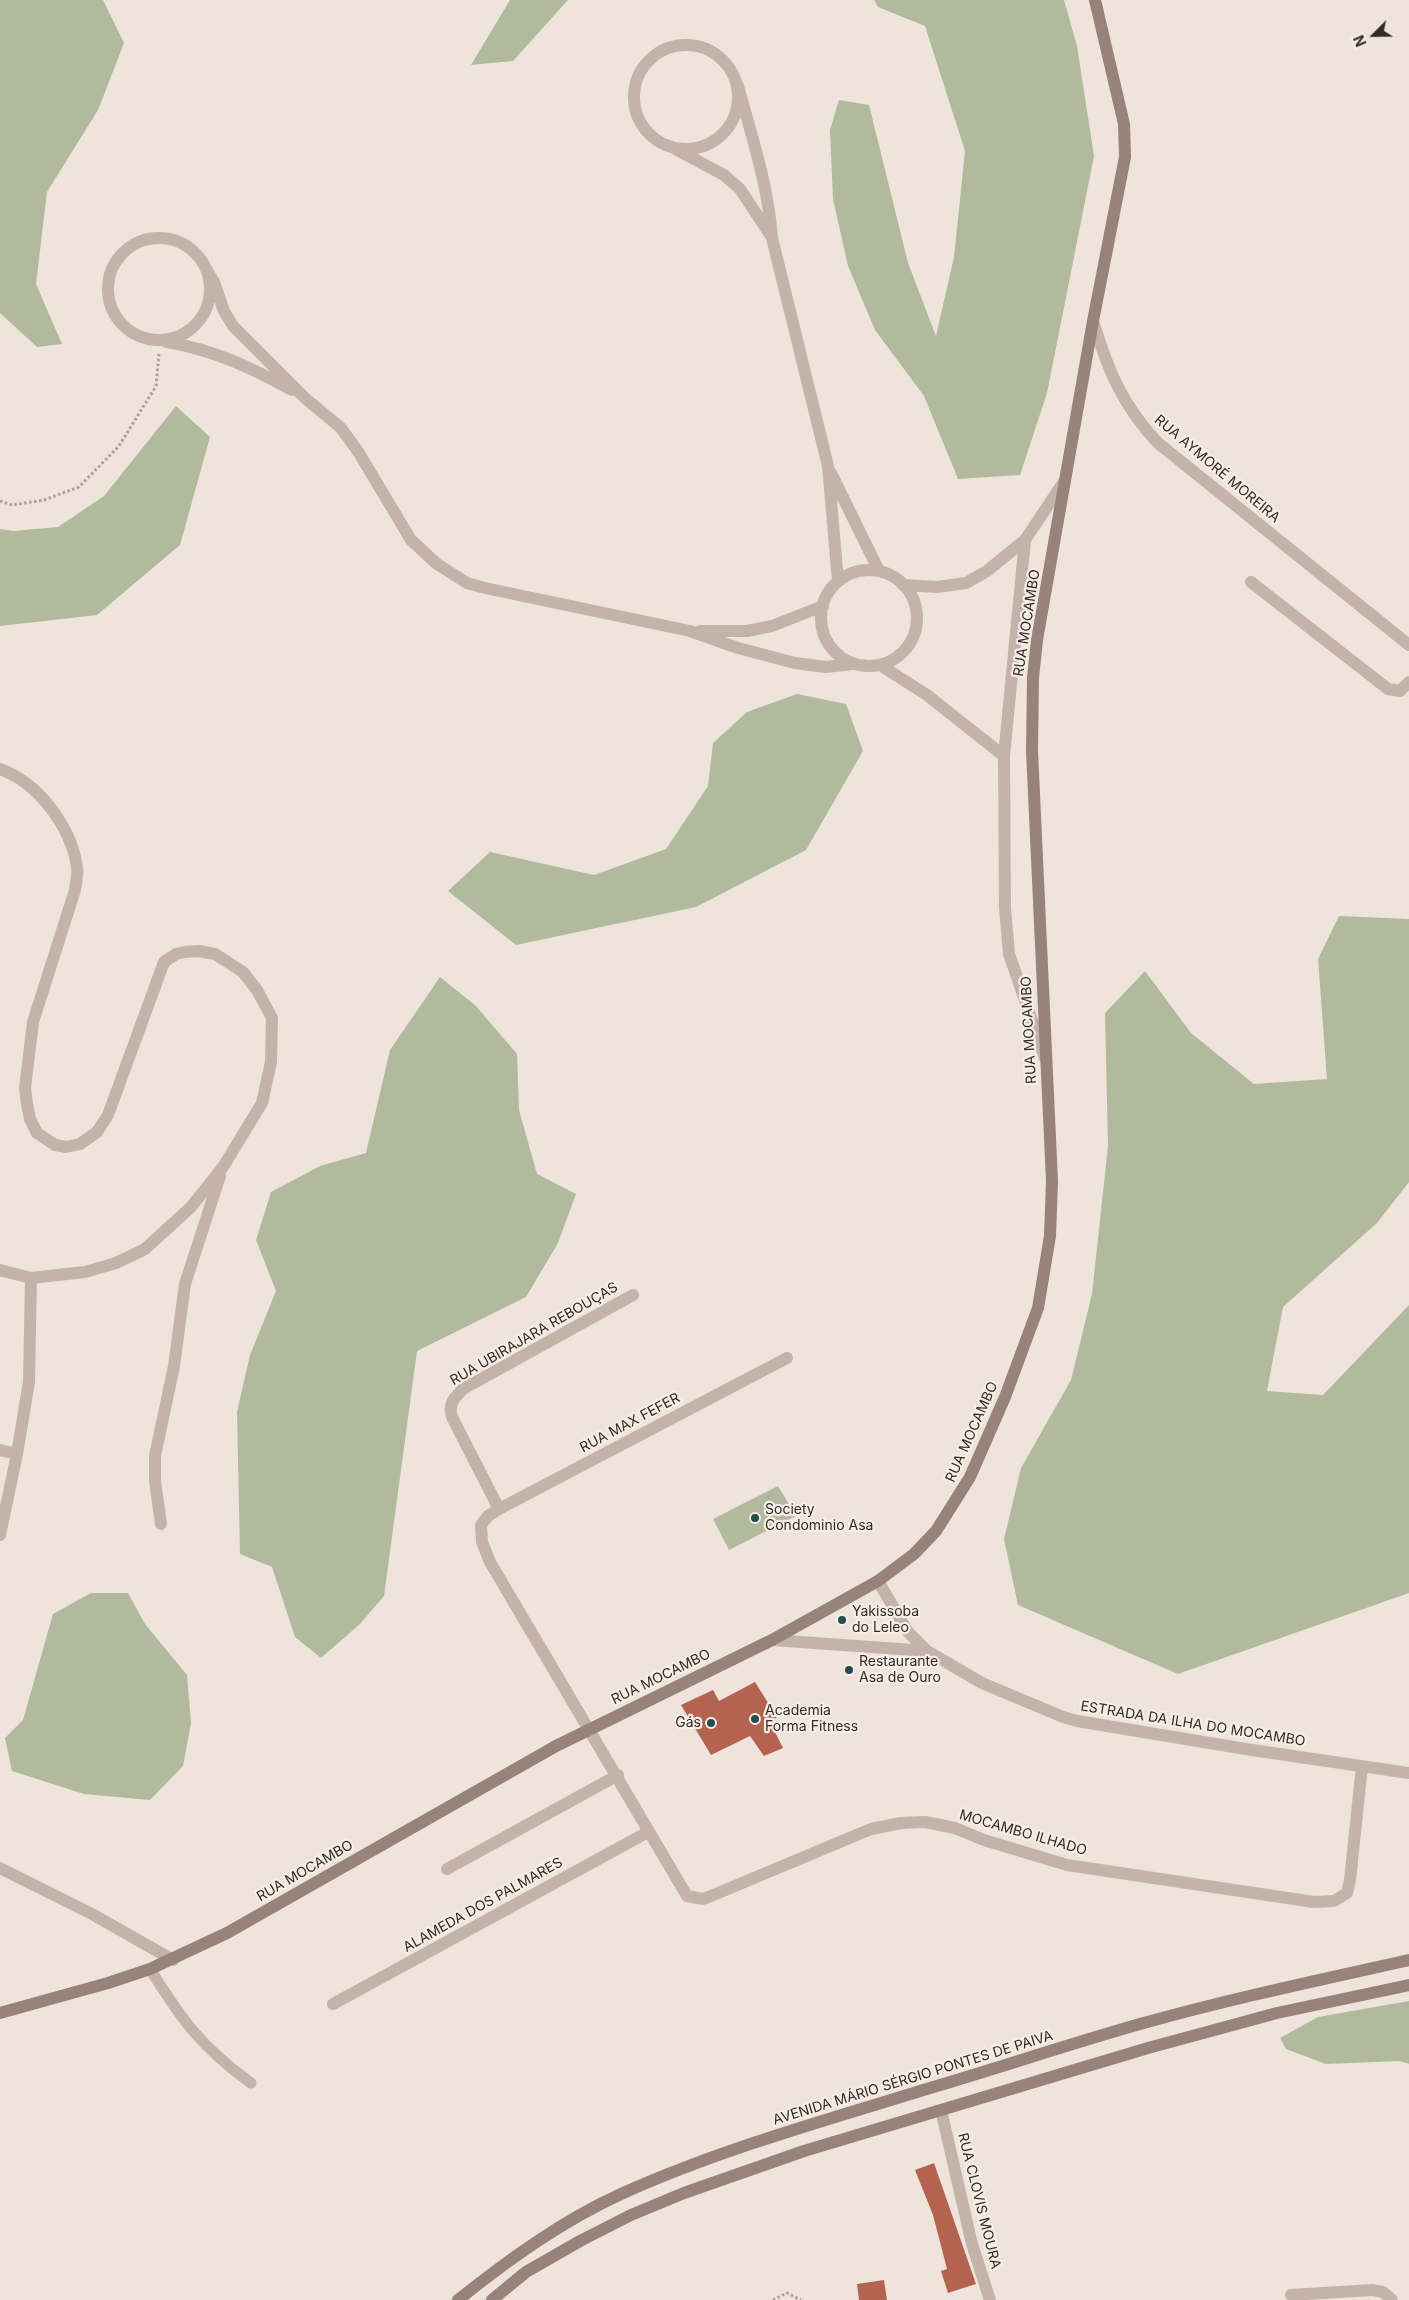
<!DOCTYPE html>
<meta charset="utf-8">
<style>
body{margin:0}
#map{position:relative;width:1409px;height:2300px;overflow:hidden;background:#eee4db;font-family:Inter,sans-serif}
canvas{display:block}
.north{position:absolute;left:1349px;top:10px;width:50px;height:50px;-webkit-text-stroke:4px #f6eee6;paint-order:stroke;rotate:247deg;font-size:14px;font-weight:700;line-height:20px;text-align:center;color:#322a27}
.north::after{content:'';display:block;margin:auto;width:18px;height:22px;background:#322a27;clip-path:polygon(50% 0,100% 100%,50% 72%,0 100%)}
</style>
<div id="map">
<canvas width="1409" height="2300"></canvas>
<div class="north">N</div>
</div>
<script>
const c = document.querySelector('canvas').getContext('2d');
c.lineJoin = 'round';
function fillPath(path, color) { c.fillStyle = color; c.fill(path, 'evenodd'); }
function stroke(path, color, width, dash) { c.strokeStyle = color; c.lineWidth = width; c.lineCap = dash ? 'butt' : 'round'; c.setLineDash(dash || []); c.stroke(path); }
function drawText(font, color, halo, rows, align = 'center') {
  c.font = font + ' Inter,sans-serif'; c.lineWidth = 4.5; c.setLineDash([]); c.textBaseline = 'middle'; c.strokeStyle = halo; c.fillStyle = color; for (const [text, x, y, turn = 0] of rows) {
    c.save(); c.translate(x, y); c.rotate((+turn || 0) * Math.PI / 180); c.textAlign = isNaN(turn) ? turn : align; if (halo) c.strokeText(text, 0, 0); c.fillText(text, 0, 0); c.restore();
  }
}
const green = new Path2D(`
 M 0,0 L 103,0 L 124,43 L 98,110 L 47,192 L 36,284 L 62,344 L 37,347 L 0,313 Z
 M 510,0 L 568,0 L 513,61 L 471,65 Z
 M 874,0 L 1064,0 L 1077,46 L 1094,156 L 1047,393 L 1020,475 L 958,479 L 924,396 L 875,330 L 848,266 L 833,199 L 830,130 L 839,100 L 869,105 L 908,263 L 936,336 L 954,257 L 965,151 L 925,26 L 878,7 Z
 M 176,406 L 210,437 L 180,545 L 97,615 L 0,626 L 0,529 L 13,531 L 58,527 L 104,496 Z
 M 797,694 L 846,704 L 863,751 L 806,850 L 696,907 L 516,945 L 448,891 L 490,852 L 594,875 L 666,849 L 708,786 L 713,743 L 747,712 Z
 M 1339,916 L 1409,919 L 1409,1182 L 1377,1223 L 1283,1307 L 1267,1391 L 1323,1395 L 1409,1305 L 1409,1593 L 1178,1674 L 1018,1605 L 1004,1539 L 1021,1468 L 1071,1380 L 1092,1294 L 1108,1146 L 1105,1013 L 1145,971 L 1191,1033 L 1254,1084 L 1327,1079 L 1318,959 Z
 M 440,977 L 476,1006 L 517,1054 L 519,1110 L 537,1174 L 576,1194 L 558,1243 L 526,1297 L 417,1351 L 384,1596 L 360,1624 L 321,1658 L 295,1637 L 272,1567 L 240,1554 L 237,1412 L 250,1355 L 276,1291 L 256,1240 L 271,1192 L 320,1166 L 366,1153 L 390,1050 Z
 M 778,1486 L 796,1516 L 729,1550 L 713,1519 Z
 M 91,1593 L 128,1593 L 145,1624 L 187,1675 L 191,1723 L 183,1766 L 150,1800 L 84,1794 L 12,1771 L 5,1738 L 23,1720 L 53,1614 Z
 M 1409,2001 L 1409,2064 L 1399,2061 L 1326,2064 L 1286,2049 L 1280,2038 L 1318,2017 Z`);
const building = new Path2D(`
 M 755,1682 L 777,1717 L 770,1722 L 783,1748 L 764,1756 L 750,1736 L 711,1755 L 681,1705 L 713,1690 L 719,1701 Z
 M 934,2163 L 976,2284 L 948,2293 L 941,2271 L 947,2269 L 933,2215 L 915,2170 Z
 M 884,2280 L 887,2300 L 859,2300 L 857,2284 Z`);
const path = new Path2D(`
 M 0,501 L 12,505 L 44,500 L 79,487 L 119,446 L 156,386 L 159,354
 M 773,2300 L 787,2293 L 801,2300`);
const service = new Path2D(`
 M 150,1969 C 182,2020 201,2047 251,2083`);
const minor = new Path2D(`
 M634 97a52 52 0 1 1 104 0a52 52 0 1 1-104 0Z
 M 738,86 C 752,137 768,185 772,238 L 828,466 L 838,581
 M 677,150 L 724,175 L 740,189 L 771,236
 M108 289a51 51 0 1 1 102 0a51 51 0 1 1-102 0Z
 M 205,267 L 214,282 L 224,311 L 233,326 L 305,398 L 341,428 L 359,453 L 411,540 L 437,564 L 467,583 L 485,588 L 690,631 L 738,648 L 795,663 L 826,667 L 853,664
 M 1093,321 C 1108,370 1122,405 1158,443 L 1409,645
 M 167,342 C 214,350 250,367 292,390
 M 831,473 L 879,571
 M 1025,540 L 1004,756 L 1005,908 L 1009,954 L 1045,1058
 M821 618a48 48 0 1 1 96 0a48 48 0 1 1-96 0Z
 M 1251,582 L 1388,689 L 1400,691 L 1409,682
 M 903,585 L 937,587 L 966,583 L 987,571 L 1025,540 L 1065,480
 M 700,631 L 747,631 L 772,626 L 823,606
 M 880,665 L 927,695 L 1004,756
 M 0,769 C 39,783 71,827 77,867 C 78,874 76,883 75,890 L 33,1022 L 25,1088 L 27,1104 L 30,1119 L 37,1133 L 55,1145 L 66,1147 L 80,1144 L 97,1132 L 108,1115 L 164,962 L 176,954 L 184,952 L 199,951 L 215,954 L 243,972 L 257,990 L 272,1018 L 271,1062 L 262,1103 L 223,1167 L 191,1207 L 145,1249 L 116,1263 L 85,1272 L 31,1278 L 0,1270
 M 787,1358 L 499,1509 L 488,1516 L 481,1525 L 482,1542 L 490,1562 L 687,1896 L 703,1899 L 711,1896 L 871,1829 L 901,1823 L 925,1822 L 955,1828 L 984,1840 L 1067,1865 L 1314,1902 L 1334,1901 L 1347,1893 L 1350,1880 L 1362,1766
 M 0,1450 L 17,1454
 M 499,1509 L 452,1417 C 448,1404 454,1398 463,1389 L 633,1295
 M 161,1524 L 155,1481 L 155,1456 L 174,1366 L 185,1284 L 220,1176
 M 0,1535 L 17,1454 L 29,1382 L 31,1278
 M 878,1581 L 908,1632 L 927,1651 L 982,1683 L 1063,1717 L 1077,1721 L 1252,1750 L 1409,1773
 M 772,1640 L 927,1651
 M 0,1868 L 92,1914 L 173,1960
 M 447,1869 L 618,1775
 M 333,2004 L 648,1832
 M 941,2110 L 972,2244 L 990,2300
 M 1291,2295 L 1372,2290 L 1383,2292 L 1392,2300`);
const secondary = new Path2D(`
 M 0,2013 L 108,1983 L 150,1969 L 227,1933 L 556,1746 L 772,1640 L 878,1581 L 914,1554 L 936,1531 L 970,1477 L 1005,1397 L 1038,1308 L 1050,1236 L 1052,1181 L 1032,751 L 1033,678 L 1037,640 L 1093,321 L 1125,157 L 1124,124 L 1095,0
 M 458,2300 C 508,2260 562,2221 621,2194 C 723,2148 833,2118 940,2085 C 1007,2065 1073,2043 1140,2024 C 1229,1999 1319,1980 1409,1960
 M 492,2300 L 526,2272 L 580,2241 L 631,2215 L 684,2193 L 804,2151 L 1148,2048 L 1277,2013 L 1409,1985`);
const markers = [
 [755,1518,5,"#234d4e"],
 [842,1620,5,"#234d4e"],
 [849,1670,5,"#234d4e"],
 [755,1719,5,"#234d4e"],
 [711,1723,5,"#234d4e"]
];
const streetNames = [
 ["RUA AYMORÉ MOREIRA",1217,469,40],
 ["RUA MOCAMBO",1027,623,-81],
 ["RUA MOCAMBO",1029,1030,-93],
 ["RUA UBIRAJARA REBOUÇAS",534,1334,-30],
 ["RUA MAX FEFER",630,1423,-28],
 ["RUA MOCAMBO",972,1432,-66],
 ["RUA MOCAMBO",661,1677,-26],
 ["ESTRADA DA ILHA DO MOCAMBO",1193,1724,9],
 ["MOCAMBO ILHADO",1023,1833,16],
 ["RUA MOCAMBO",305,1871,-30],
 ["ALAMEDA DOS PALMARES",483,1905,-29],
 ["AVENIDA MÁRIO SÉRGIO PONTES DE PAIVA",913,2078,-17],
 ["RUA CLOVIS MOURA",979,2201,76]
];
const poiNames = [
 ["Society",765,1510],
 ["Condominio Asa",765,1526],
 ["Yakissoba",852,1612],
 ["do Leleo",852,1628],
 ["Restaurante",859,1662],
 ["Asa de Ouro",859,1678],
 ["Academia",765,1711],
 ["Forma Fitness",765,1727],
 ["Gás",701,1723,"right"]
];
fillPath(green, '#b2ba9d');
fillPath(building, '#b56351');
stroke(path, '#af9e93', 3, [2.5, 2.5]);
stroke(service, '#c4b3a9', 11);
stroke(minor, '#c4b3a9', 12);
stroke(secondary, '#97837a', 12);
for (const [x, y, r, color] of markers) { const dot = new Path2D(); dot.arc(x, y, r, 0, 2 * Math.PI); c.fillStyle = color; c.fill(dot); stroke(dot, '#f6eee6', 2); }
drawText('14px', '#322a27', '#f6eee6', streetNames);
drawText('14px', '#322a27', '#f6eee6', poiNames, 'left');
</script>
